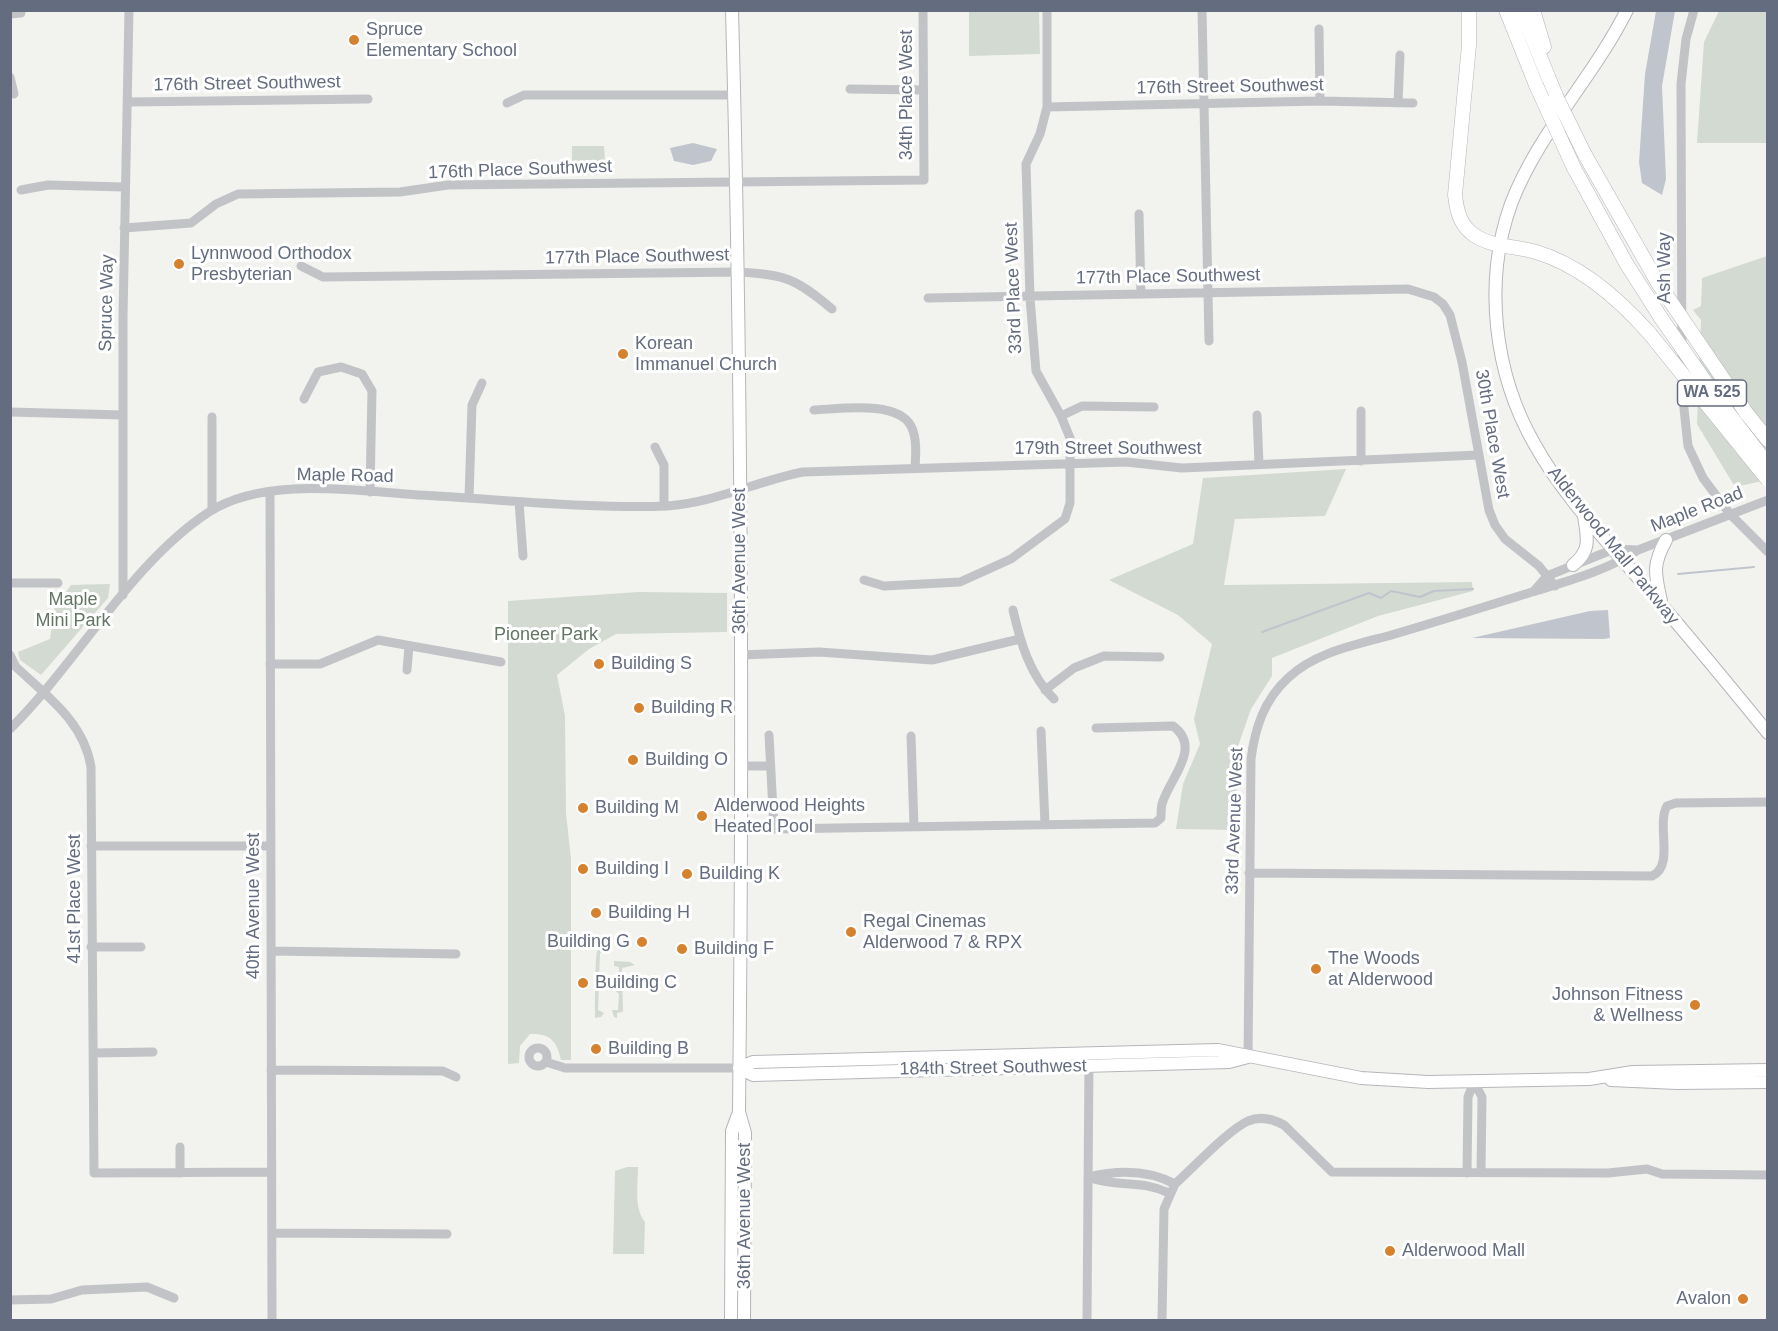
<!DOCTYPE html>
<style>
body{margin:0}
#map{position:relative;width:1778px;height:1331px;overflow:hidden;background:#f2f3ef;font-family:Helvetica,sans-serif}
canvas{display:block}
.frame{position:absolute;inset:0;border:12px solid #646c7f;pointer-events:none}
</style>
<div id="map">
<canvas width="1778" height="1331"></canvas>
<div class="frame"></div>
</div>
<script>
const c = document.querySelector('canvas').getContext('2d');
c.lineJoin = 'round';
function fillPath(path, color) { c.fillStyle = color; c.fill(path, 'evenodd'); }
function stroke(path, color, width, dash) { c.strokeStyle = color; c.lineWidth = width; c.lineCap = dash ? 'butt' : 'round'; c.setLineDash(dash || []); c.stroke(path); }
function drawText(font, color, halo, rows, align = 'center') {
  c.font = font + ' Helvetica,sans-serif'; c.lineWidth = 6; c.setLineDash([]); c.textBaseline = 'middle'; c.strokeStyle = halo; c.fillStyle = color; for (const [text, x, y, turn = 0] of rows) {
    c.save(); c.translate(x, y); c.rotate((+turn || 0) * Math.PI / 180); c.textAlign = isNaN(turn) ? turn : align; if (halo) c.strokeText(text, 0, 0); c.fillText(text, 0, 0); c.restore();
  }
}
const green = new Path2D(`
 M 969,11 L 1039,11 L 1040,54 L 969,56 Z
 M 1719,11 L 1767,11 L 1767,143 L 1697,143 L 1704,42 Z
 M 572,146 L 604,146 L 606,175 L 572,175 Z
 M 1767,256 L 1767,480 L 1735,487 L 1697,424 L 1701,320 L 1693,310 L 1701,306 L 1702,278 Z
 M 1346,469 L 1325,516 L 1235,519 L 1224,585 L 1472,582 L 1473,591 L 1378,616 L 1272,658 L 1272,676 L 1251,709 L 1237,749 L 1236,830 L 1176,829 L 1183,784 L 1200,744 L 1194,719 L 1212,644 L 1178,615 L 1109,580 L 1193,544 L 1203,478 Z
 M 110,584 L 108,598 L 41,675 L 20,660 L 18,652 L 50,639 L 56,599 L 63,596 L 71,585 Z
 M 638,592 L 727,593 L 727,632 L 616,634 L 589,649 L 557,675 L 565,716 L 566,813 L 571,859 L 571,1060 L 561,1060 C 557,1042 551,1033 530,1034 L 520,1046 L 519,1063 L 508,1064 L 508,601 Z
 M 602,949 L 605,952 L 600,953 L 598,1010 L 604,1013 L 601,1017 L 595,1018 C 595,1007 595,957 597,951 Z
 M 614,961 L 630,962 L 635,965 L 622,968 L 623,1012 L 617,1013 L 617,1018 L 614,1017 L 612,1010 L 618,1010 L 619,994 L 613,988 L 619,988 L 619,967 L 614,966 Z
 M 627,1167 L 638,1167 C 638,1183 634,1210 645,1222 L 644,1254 L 613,1254 L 615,1171 Z`);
const water = new Path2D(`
 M 1656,11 L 1675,11 L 1662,86 L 1666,179 L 1662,195 L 1642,183 L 1639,162 L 1645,74 Z
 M 693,143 L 717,149 L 711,161 L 693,165 L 674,161 L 670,148 Z
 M 1608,610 L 1610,638 L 1604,639 L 1472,638 L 1590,611 Z`);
const stream = new Path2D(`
 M 1678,574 L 1754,567
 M 1262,632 L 1369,593 L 1381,598 L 1391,591 L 1420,597 L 1434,591 L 1473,589`);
const minor = new Path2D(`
 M 1202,10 L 1209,341
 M 1694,10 L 1686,39 L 1681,84 L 1682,390 L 1688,446 L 1703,478 L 1730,514 L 1768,552
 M 10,14 L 21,13
 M 1319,29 L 1320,101
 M 10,77 L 14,94
 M 850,89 L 923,90
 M 128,102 L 368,99
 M 507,103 L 524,95 L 734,95
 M 1398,103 L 1400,55
 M 1047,107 L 1320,101 L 1413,103
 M 21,190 L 48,185 L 124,187
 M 1139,214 L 1141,294
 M 124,228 L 191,223 L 216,204 L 238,194 L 400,192 L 448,185 L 924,180 L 923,10
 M 301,266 L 323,277 L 739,272 C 786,275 795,278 832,309
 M 928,298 L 1408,289 L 1434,297 L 1443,304 L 1450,315 L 1462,362 L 1489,510 L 1495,525 L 1505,539 L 1539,566 L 1555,586
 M 304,399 L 318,372 L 341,367 L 362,374 L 372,391 L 370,492
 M 814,410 C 840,409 897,400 911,426 C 917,438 916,454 915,467
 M 1361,411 L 1361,461
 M 10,412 L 123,415
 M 1257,415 L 1259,464
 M 1061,416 L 1082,406 L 1154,407
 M 212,417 L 212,510
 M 655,447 L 664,465 L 664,506
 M 270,492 L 272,1320
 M 469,498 L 472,405 L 482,383
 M 519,502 L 523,556
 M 864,580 L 884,586 L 960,582 L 1011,559 L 1065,519 L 1070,503 L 1070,438 L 1061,416 L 1036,371 L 1030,298 L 1026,164 L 1040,134 L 1047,107 L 1047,10
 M 10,583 L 58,583
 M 1534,591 L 1547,576 L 1614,549 L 1638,550
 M 123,595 L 123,317 L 129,10
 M 1013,610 C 1020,641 1030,676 1054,699
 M 10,655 L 16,667 C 47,696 84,722 91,767 L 94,1173 L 270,1172
 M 741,655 L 819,652 L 932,660 L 1020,639
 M 270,664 L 320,664 L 378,640 L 501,662
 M 407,670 L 409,646
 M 1045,690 L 1074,668 L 1104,656 L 1160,657
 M 10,729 C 76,664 132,562 209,512 C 265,476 355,491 418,495 C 500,499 586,509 667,506 C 714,503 757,481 803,472 L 1126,462 L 1182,468 L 1478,455
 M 1041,731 L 1045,824
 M 769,735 L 774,829 L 1155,823 L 1161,818 C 1161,814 1161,808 1162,804 C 1169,779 1203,748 1173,726 L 1096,728
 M 911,736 L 914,827
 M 741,766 L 769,766
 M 91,846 L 271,846
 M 1249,873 L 1652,876 C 1675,866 1656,825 1667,806 L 1676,803 L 1768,802
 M 91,947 L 141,947
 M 271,951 L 456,954
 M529 1057a9 9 0 1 1 18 0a9 9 0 1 1-18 0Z
 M 93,1053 L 153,1052
 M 1248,1057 L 1251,759 C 1255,728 1264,700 1288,678 C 1314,653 1354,645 1388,636 C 1436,622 1484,607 1532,592 C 1568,581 1606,571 1638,550 L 1768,500
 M 546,1062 L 565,1068 L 739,1068
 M 271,1070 L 443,1071 L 456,1077
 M 1474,1082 L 1482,1097 L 1481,1172
 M 180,1173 L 180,1147
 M 1467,1173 L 1468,1097 L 1474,1082
 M 1088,1177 C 1117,1170 1149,1170 1175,1184
 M 1088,1177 C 1118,1188 1140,1179 1169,1193
 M 272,1233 L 447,1234
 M 10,1300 L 51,1299 L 82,1290 L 147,1287 L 174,1298
 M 1087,1320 L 1089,1061
 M 1162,1320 L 1164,1209 L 1175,1184 C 1194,1167 1227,1131 1248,1121 C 1260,1116 1273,1119 1284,1125 L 1332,1172 L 1608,1173 L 1647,1169 L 1662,1174 L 1768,1175`);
const major = new Path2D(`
 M 1627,10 C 1593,78 1538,133 1511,204 C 1483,282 1494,374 1535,445 C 1564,497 1608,542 1646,587 C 1688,635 1728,684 1768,733
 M 1573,565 C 1592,550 1587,537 1584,516
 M 1661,601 C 1655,574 1652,565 1666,540
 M 739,1068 L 753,1062 L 1218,1050 L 1361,1078 L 1428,1082 L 1589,1079 L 1633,1072 L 1768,1070
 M 739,1068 L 753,1075 L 1229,1062 L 1248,1057
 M 1611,1080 L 1677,1083 L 1768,1082
 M 739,1112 L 745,1133 L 744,1320
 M 731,1320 L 732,1131 L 739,1112 C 743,745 742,378 732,10`);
const highway = new Path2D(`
 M 1469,10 L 1469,45 L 1455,195 C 1457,212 1460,225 1474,235 C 1491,247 1516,246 1536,252 C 1580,265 1620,300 1650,334
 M 1506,10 L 1536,85
 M 1521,10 L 1556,96
 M 1533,10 L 1544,47
 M 1585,155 L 1658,283
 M 1574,168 L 1626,263 L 1661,318
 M 1747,414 L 1768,440`);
const highwayBridge = new Path2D(`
 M 1536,85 L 1574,168
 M 1556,96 L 1585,155
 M 1658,283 L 1747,414
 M 1661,318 L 1716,397 L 1768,465
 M 1650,334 L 1768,480`);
const markers = [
 [354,40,6,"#d6812d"],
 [179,264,6,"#d6812d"],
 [623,354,6,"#d6812d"],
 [599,664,6,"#d6812d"],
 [639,708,6,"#d6812d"],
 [633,760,6,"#d6812d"],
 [583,808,6,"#d6812d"],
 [702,816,6,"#d6812d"],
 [583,869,6,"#d6812d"],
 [687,874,6,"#d6812d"],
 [596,913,6,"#d6812d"],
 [851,932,6,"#d6812d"],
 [642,942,6,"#d6812d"],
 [682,949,6,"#d6812d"],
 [1316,969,6,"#d6812d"],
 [583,983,6,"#d6812d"],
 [1695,1005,6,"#d6812d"],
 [596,1049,6,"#d6812d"],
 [1390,1251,6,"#d6812d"],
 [1743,1299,6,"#d6812d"]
];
const shields = [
 [1712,393,69]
];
const shieldNames = [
 ["WA 525",1712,393]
];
const poiNames = [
 ["Spruce",366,30],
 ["Elementary School",366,51],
 ["Lynnwood Orthodox",191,254],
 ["Presbyterian",191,275],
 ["Korean",635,344],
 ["Immanuel Church",635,365],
 ["Building S",611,664],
 ["Building R",651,708],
 ["Building O",645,760],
 ["Alderwood Heights",714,806],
 ["Heated Pool",714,827],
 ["Building M",595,808],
 ["Building I",595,869],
 ["Building K",699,874],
 ["Building H",608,913],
 ["Regal Cinemas",863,922],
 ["Alderwood 7 & RPX",863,943],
 ["Building G",630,942,"right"],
 ["Building F",694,949],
 ["The Woods",1328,959],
 ["at Alderwood",1328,980],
 ["Building C",595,983],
 ["Johnson Fitness",1683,995,"right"],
 ["& Wellness",1683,1016,"right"],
 ["Building B",608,1049],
 ["Alderwood Mall",1402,1251],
 ["Avalon",1731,1299,"right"]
];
const streetNames = [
 ["176th Street Southwest",247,84,-1],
 ["176th Street Southwest",1230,87,-1],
 ["34th Place West",907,95,-90],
 ["176th Place Southwest",520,170,-2],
 ["177th Place Southwest",637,257,-1],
 ["Ash Way",1665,268,-90],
 ["177th Place Southwest",1168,277,-1],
 ["33rd Place West",1014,288,-92],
 ["Spruce Way",107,303,-89],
 ["30th Place West",1492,434,80],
 ["179th Street Southwest",1108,449],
 ["Maple Road",345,476,1],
 ["Maple Road",1697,510,-21],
 ["Alderwood Mall Parkway",1613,546,51],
 ["36th Avenue West",740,561,-90],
 ["33rd Avenue West",1235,821,-88],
 ["41st Place West",75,899,-90],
 ["40th Avenue West",254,906,-90],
 ["184th Street Southwest",993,1068,-1],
 ["36th Avenue West",745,1216,-90]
];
const parkNames = [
 ["Maple",73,600],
 ["Mini Park",73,621],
 ["Pioneer Park",546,635]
];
fillPath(green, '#d2dad1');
fillPath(water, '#c0c5cd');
stroke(stream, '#c0c5cd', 2);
stroke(major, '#b4b6ba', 14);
stroke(highway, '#b3b5b9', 15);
stroke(minor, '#c1c3c7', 9);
stroke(major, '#fff', 12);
stroke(highway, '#fff', 14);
stroke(highwayBridge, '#b3b5b9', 15, []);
stroke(highwayBridge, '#fff', 14);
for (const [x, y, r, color] of markers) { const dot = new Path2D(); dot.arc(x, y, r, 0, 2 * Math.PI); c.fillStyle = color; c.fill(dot); stroke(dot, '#fff', 2); }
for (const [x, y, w] of shields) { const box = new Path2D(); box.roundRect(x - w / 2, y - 13, w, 26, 4.5); c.fillStyle = '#fff'; c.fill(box); stroke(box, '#646c7f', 1.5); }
drawText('bold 16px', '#646c7f', null, shieldNames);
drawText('18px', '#646c7f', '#fff', poiNames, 'left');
drawText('18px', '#646c7f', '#fff', streetNames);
drawText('18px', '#637664', '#fff', parkNames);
</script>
